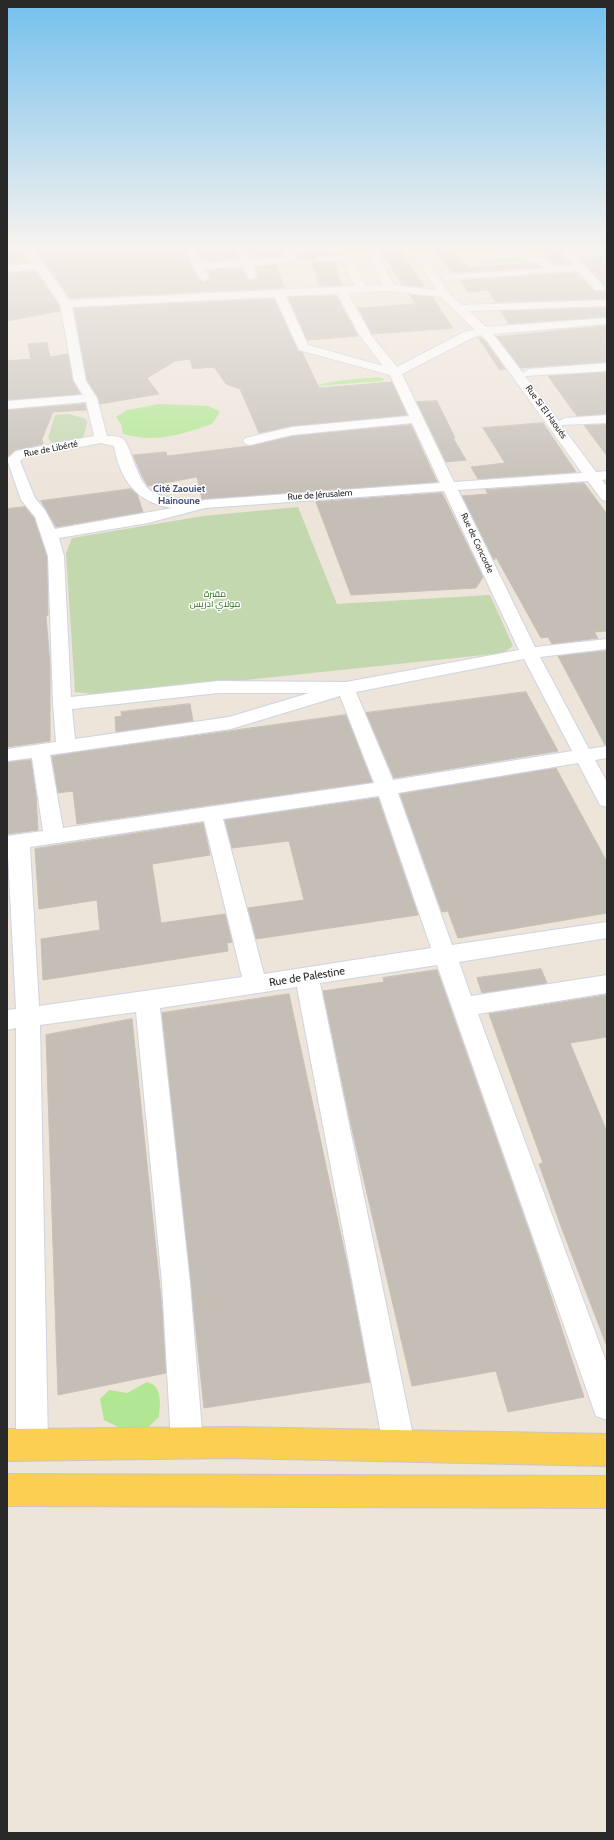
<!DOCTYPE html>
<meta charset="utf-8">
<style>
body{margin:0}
#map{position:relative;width:614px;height:1840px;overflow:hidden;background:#ede4da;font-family:Cabin,sans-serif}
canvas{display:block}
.frame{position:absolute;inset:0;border:8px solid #292929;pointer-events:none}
</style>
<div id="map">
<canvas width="614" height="1840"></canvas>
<div class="frame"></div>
</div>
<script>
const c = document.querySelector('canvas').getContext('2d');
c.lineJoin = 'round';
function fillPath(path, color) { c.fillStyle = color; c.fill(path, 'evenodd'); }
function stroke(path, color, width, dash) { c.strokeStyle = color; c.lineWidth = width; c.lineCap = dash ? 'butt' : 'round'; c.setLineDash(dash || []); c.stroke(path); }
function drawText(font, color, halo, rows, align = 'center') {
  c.font = font + ' Cabin,Cairo,sans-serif'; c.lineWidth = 3; c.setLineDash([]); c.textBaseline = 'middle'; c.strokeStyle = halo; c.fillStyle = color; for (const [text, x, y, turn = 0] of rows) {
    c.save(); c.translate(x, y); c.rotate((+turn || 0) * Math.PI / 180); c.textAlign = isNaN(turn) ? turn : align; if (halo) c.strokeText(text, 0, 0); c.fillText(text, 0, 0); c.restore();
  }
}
const green = new Path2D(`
 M 524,258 L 528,261 L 475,265 L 499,259 Z
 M 379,377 L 384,379 L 383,381 L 317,386 C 323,381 368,378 379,377 Z
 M 159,404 L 209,406 L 220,412 L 212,424 C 179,435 158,443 123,434 L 121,424 L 116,417 L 127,410 Z
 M 147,1382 C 163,1386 160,1404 159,1417 L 139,1436 L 122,1435 L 118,1427 L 104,1420 L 100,1399 L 109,1390 L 127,1393 Z`);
const cemetery = new Path2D(`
 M 69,414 L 86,419 L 87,423 L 83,438 L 52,443 L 48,438 L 55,415 Z
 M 298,507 L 337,604 L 490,595 L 513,646 L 503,653 L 102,695 L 75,692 L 66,553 L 72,538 L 203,516 Z`);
const building = new Path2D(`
 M 66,243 L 181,243 L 198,279 L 203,282 L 210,278 L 207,270 L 242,268 L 247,279 L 252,280 L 258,276 L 255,267 L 276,265 L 284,288 L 70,298 L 36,250 L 60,247 Z
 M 194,243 L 233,243 L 238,259 L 203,261 Z
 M 246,243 L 323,243 L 288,246 L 282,250 L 284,256 L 252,258 Z
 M 375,243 L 395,243 L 425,287 L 403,285 Z
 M 429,243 L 448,243 L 468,268 L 532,263 L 541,267 L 453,273 Z
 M 535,243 L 552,243 L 570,264 L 556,265 Z
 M 565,243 L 607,243 L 607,247 L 572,249 Z
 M 330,251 L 331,254 L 316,256 L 314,260 L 316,262 L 334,262 L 342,285 L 319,286 L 311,258 L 299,259 L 296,254 Z
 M 7,252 L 22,252 L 29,262 L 7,264 Z
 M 607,256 L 607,299 L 496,302 L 488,290 L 468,292 L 460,280 L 577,273 L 594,291 L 603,292 L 606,287 L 579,258 Z
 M 35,271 L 59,305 L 60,311 L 7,321 L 7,273 Z
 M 410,295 L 432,297 L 453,328 L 372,334 L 358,308 L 416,304 Z
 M 336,296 L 358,336 L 307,340 L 288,297 Z
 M 274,299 L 298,351 L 302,352 L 319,388 L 392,382 L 407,415 L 292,426 L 259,433 L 240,389 L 226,384 L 214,367 L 193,369 L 190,359 L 175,361 L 147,378 L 159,394 L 100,404 L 98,397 L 87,380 L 74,308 Z
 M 607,308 L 607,317 L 509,324 L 501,311 Z
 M 607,326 L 607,362 L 521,368 L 497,337 Z
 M 479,338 L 481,338 L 486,342 L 505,369 L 500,370 Z
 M 47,343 L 50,357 L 68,354 L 73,381 L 80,394 L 7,400 L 7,361 L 31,359 L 28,344 Z
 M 607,372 L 607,414 L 577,416 L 548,376 Z
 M 437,401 L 455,438 L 453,438 L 466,460 L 446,462 L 417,402 Z
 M 85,404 L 86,410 L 53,412 L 42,439 L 43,444 L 16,450 L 7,457 L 7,410 Z
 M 543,423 L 576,472 L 478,479 L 471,467 L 505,463 L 483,428 Z
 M 607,424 L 607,456 L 584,425 Z
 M 411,425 L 437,482 L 202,499 L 197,477 L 148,486 L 143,478 L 133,455 L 166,452 L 167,456 L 250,446 L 292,436 Z
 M 584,483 L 607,514 L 607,631 L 594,632 L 598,638 L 552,644 L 548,637 L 541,638 L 496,557 L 494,560 L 462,496 L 488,494 L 486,490 Z
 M 131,489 L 137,494 L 143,512 L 56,527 L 41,501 Z
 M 442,493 L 483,577 L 476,588 L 351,595 L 316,502 Z
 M 25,507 L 34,518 L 47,556 L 48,615 L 46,616 L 50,665 L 50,741 L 7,747 L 7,509 Z
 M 606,651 L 607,745 L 605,745 L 558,656 Z
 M 526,692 L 558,751 L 394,778 L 366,713 Z
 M 190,704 L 193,721 L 116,732 L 115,717 L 122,716 L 121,712 Z
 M 346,715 L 372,782 L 77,824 L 73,791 L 58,793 L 52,756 Z
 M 31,760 L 36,796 L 38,830 L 7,834 L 7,762 Z
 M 556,768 L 607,862 L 607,913 L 458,938 L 448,911 L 442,912 L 400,794 Z
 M 378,798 L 418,915 L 256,939 L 248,908 L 304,900 L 289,841 L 232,848 L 225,820 Z
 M 203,823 L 210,855 L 152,864 L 161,923 L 225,914 L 232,942 L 227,943 L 228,951 L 43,980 L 41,939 L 100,930 L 97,900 L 39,909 L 35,849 Z
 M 541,969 L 547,983 L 482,993 L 477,978 Z
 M 437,970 L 538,1257 L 584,1397 L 508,1412 L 496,1371 L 412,1386 L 351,1125 L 323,991 L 384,982 L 383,978 Z
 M 289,994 L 348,1268 L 370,1382 L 204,1408 L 162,1013 Z
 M 607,995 L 607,1037 L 570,1043 L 607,1132 L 607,1344 L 606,1344 L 562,1229 L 539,1164 L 543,1163 L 489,1014 Z
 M 132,1019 L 162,1308 L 166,1373 L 58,1395 L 46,1035 Z`);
const minor = new Path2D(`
 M 19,243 L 65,243 L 60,246 L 33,249 L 69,300 L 355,286 L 342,261 L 316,261 L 315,259 L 316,257 L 320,256 L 349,256 L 366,286 L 383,285 L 363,247 L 294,253 L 298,260 L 297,262 L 253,266 L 257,276 L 252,279 L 248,278 L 243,266 L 205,269 L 209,278 L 204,281 L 199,278 L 182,243 L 192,243 L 202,263 L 240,260 L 234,243 L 244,243 L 251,260 L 286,257 L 283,250 L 288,247 L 341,243 L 371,243 L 394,285 L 437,290 L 405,243 L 415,243 L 450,294 L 462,305 L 607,300 L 607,306 L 469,311 L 486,327 L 607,318 L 607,324 L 493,334 L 523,373 L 529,369 L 607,363 L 607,371 L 525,376 L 559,421 L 565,418 L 607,415 L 607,423 L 561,425 L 596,472 L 607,471 L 607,479 L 602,480 L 607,487 L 607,501 L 602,500 L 588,481 L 458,490 L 535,647 L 607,639 L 607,649 L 540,657 L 589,749 L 607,746 L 607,758 L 595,760 L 607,782 L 607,807 L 600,805 L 578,763 L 398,793 L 452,945 L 607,922 L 607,938 L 459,962 L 471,996 L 607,975 L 607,993 L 478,1014 L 607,1364 L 607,1420 L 596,1416 L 592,1405 L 437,965 L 320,983 L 415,1445 L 410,1456 L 399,1461 L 388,1456 L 383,1445 L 297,987 L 160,1008 L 190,1283 L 203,1443 L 198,1454 L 187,1459 L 176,1454 L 171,1443 L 162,1283 L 136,1012 L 40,1025 L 48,1444 L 43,1455 L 32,1460 L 21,1455 L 16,1444 L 16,1028 L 7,1030 L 7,1010 L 16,1009 L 7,836 L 43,831 L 32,758 L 7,761 L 7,749 L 56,742 L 53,704 L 48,556 L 35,517 L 21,500 L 7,459 L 16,451 L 94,436 L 86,402 L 7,409 L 7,401 L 83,395 L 74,381 L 60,304 L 36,269 L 7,272 L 7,266 L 32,263 L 23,250 L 7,251 L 7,245 ZM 390,291 L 441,297 L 475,330 L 464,332 L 397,367 L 371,335 L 348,293 ZM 337,294 L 360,336 L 383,366 L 308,345 L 286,296 ZM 275,297 L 299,350 L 390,375 L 409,416 L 292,427 L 245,438 L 243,441 L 245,444 L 250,445 L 292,435 L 412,423 L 440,483 L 205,500 L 192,503 C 185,496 163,500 151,491 C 136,480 130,442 122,438 C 118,436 112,436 107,436 L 97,398 L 86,381 L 72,307 ZM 481,335 L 487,341 L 582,473 L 454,482 L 402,374 L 472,338 ZM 101,443 L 114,446 C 120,480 137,503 172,508 L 55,529 L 45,510 L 35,498 L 20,461 L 25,457 ZM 444,491 L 519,650 L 346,682 L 218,681 L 71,697 L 64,556 L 59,538 L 148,523 L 205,508 ZM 524,659 L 572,751 L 393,780 L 356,692 ZM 218,693 L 309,693 L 229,717 L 75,739 L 72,709 ZM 340,696 L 374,783 L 63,828 L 50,755 L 231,729 ZM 379,796 L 431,948 L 264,974 L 223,819 ZM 204,821 L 242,977 L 39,1006 L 30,847 Z
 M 475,243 L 491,243 L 549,260 L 555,267 L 573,265 L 553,243 L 563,243 L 571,251 L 607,248 L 607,254 L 576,257 L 605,288 L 603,290 L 595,290 L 578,271 L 444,280 L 443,278 L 448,275 L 544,268 L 541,264 L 476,245 Z`);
const major = new Path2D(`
 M 232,1427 L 607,1434 L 607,1466 L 232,1458 L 7,1461 L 7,1429 Z
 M 7,1474 L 607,1476 L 607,1508 L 7,1506 Z`);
const farStreetnames = [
 ["Rue Si El Haouès",546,412,54],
 ["Rue de Libérté",51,449,-11],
 ["Rue de Jérusalem",320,495,-4],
 ["Rue de Concorde",477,543,65]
];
const farParknames = [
 ["مقبرة",215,594],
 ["مولاي ادريس",215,604]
];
const farNeighbourhoodnames = [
 ["Cité Zaouiet",179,489],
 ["Hainoune",179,501]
];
const streetNames = [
 ["Rue de Palestine",307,977,-9]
];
fillPath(green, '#b1e792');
fillPath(cemetery, '#c4d8b0');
fillPath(building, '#c4beb7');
stroke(building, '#c8c0b4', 1);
stroke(minor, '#cfd3e3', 2);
stroke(major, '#c7c7c7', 2);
fillPath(minor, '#fff');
fillPath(major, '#facf52');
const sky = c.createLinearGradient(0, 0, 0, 500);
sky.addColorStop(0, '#73c0ee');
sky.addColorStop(0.49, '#f7f3ee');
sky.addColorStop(1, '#f7f3ee00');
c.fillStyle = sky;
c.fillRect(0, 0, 614, 500);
drawText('9px', '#292929', '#fff', farStreetnames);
drawText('9px', '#286b15', '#fff', farParknames);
drawText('bold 10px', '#47517d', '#fff', farNeighbourhoodnames);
drawText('11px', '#292929', '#fff', streetNames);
</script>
